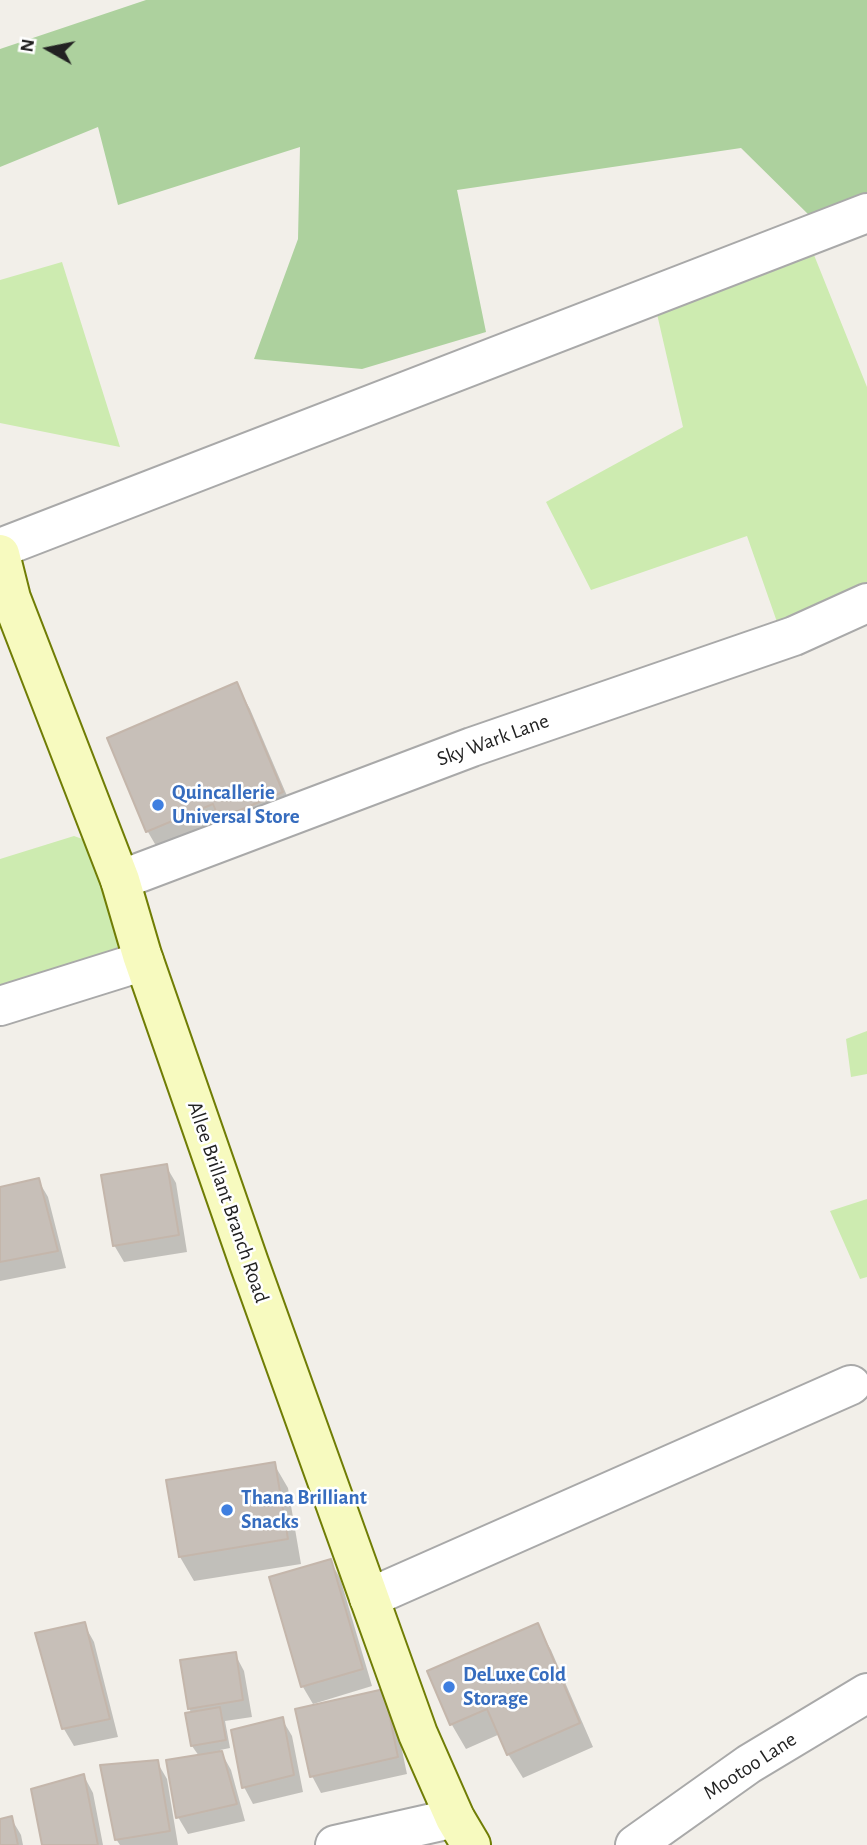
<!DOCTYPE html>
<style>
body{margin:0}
#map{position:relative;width:867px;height:1845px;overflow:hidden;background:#f2efe9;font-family:"Alegreya Sans",sans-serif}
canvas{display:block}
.north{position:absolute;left:14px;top:14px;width:70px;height:70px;-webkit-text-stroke:5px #fff;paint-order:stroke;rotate:279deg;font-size:19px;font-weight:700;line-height:28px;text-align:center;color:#222}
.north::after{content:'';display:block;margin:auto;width:24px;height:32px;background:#222;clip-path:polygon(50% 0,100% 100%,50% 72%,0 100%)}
</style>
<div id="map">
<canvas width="867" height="1845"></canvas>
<div class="north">N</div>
</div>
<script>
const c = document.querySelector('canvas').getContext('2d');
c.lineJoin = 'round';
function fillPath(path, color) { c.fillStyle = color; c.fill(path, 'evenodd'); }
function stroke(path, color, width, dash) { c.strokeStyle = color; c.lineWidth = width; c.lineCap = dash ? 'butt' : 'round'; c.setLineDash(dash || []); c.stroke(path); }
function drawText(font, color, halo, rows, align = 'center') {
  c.font = font + ' "Alegreya Sans",sans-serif'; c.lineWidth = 5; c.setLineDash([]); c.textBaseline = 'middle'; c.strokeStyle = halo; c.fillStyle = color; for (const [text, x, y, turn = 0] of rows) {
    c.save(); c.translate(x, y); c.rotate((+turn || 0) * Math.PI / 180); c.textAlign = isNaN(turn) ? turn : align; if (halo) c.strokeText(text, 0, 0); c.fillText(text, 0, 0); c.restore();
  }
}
const grass = new Path2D(`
 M 812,250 L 867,387 L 867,582 L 777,622 L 747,536 L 591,590 L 546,502 L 683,427 L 657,314 Z
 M 62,262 L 120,447 L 0,423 L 0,280 Z
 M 74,836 L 88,841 L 122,955 L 0,993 L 0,859 Z
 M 867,1031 L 867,1074 L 851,1077 L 846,1039 Z
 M 867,1199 L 867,1277 L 860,1279 L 830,1211 Z`);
const forest = new Path2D(`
 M 146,0 L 867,0 L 867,195 L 813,219 L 741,148 L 457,190 L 486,332 L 362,369 L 254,359 L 298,239 L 300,147 L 118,205 L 98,127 L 0,167 L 0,49 Z`);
const shadow = new Path2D(`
 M 236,684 L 250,709 L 296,817 L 162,856 L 148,832 L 109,739 Z
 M 166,1166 L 176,1183 L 187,1252 L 124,1262 L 114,1245 Z
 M 38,1180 L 48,1197 L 66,1268 L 0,1281 L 0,1188 Z
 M 274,1464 L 288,1488 L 301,1564 L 194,1581 L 180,1557 L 168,1482 Z
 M 330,1561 L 340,1578 L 372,1686 L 313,1704 L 303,1687 L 271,1578 Z
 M 84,1624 L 94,1642 L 118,1737 L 74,1746 L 64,1729 L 37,1634 Z
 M 537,1626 L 551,1650 L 593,1747 L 523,1778 L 508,1754 L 500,1734 L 466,1749 L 452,1725 L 429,1672 Z
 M 235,1654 L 244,1671 L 252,1717 L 225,1721 L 230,1748 L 220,1750 L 231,1770 L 245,1821 L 188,1834 L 178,1817 L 199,1756 L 192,1746 L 192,1714 L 189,1708 Z
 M 383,1691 L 393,1708 L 407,1774 L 321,1793 L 312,1776 Z
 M 282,1719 L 292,1736 L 303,1792 L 253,1804 L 244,1787 Z
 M 157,1762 L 167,1779 L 178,1845 L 120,1845 L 116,1839 Z
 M 84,1776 L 93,1793 L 103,1845 L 44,1845 Z
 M 11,1818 L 21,1835 L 23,1845 L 0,1845 L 0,1820 Z`);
const building = new Path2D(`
 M 237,682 L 283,792 L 219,819 L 213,804 L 146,832 L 107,738 Z
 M 167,1164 L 179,1235 L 113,1246 L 101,1175 Z
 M 39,1178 L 58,1251 L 0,1262 L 0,1187 Z
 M 275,1462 L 288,1539 L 179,1557 L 166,1480 Z
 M 331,1559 L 363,1669 L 301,1687 L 269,1577 Z
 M 85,1622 L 110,1719 L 62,1729 L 35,1633 Z
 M 538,1623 L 580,1723 L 507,1755 L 487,1709 L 450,1725 L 427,1671 Z
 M 236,1652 L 243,1700 L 188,1709 L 180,1660 Z
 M 384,1689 L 398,1757 L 310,1777 L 295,1709 Z
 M 220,1707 L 226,1740 L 191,1746 L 185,1713 Z
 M 283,1717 L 294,1775 L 242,1788 L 231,1730 Z
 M 222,1751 L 237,1804 L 176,1818 L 166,1760 Z
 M 158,1760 L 170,1831 L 115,1840 L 100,1765 Z
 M 84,1774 L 98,1845 L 42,1845 L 31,1789 Z
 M 12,1816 L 18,1845 L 0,1845 L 0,1819 Z`);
const street = new Path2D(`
 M 0,548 L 867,213
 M 120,880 L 472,747 L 794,636 L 867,603
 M 0,1006 L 144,961
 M 369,1598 L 851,1385
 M 335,1845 L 455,1818
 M 635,1845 L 749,1764 L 867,1693`);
const secondary = new Path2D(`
 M 0,554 L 11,598 L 120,880 L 142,955 L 249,1263 L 418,1734 L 455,1818 L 471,1845`);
const markers = [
 [158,805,7,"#3f7fe0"],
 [227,1510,7,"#3f7fe0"],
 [449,1687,7,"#3f7fe0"]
];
const streetNames = [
 ["Sky Wark Lane",493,740,-20],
 ["Allee Brillant Branch Road",228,1202,71],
 ["Mootoo Lane",750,1766,-33]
];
const shopNames = [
 ["Quincallerie",172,793],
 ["Universal Store",172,817],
 ["Thana Brilliant",241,1498],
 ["Snacks",241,1522],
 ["DeLuxe Cold",463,1675],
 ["Storage",463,1699]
];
fillPath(grass, '#cdebb0');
fillPath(forest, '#add19e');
fillPath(shadow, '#0003');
fillPath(building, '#c7bfb8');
stroke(building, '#c4b6ab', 2);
stroke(street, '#a9a9a9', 42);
stroke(secondary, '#707d05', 42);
stroke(street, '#fff', 38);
stroke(secondary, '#f7fabf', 38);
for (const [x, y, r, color] of markers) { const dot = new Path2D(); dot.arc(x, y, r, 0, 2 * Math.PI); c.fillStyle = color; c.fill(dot); stroke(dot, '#fff', 2.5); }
drawText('21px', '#222', '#fff', streetNames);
drawText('bold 21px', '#366cbe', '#fff', shopNames, 'left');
</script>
